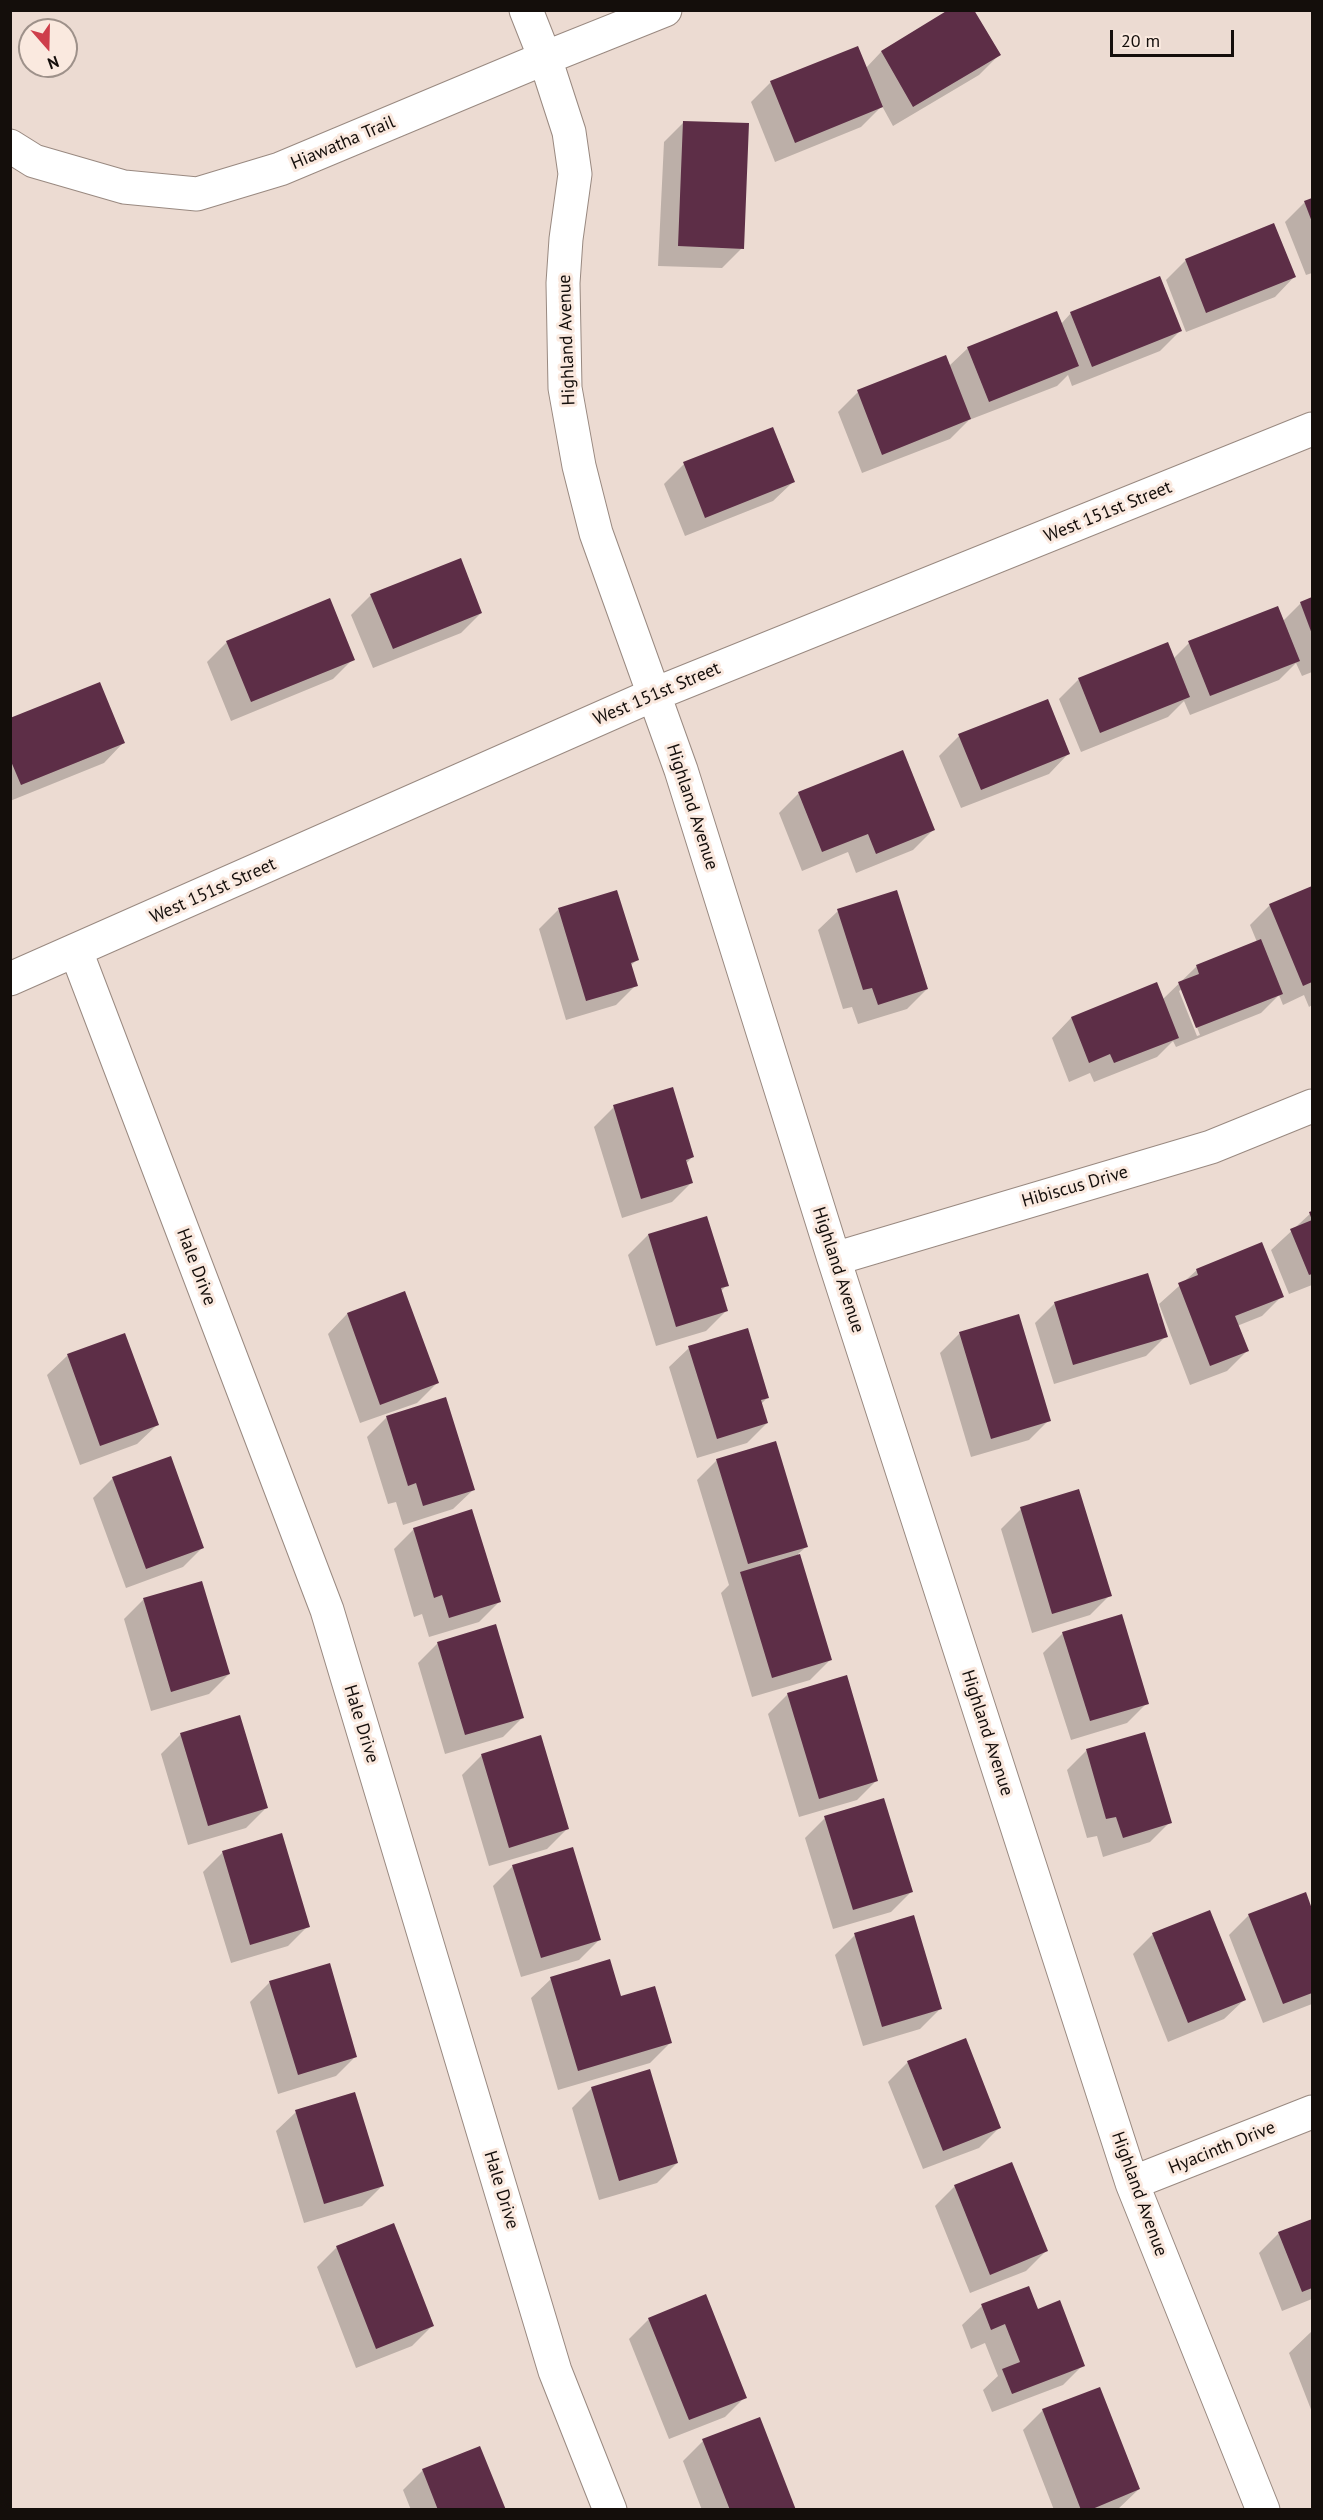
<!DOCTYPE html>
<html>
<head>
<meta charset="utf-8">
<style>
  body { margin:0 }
  #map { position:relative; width:1323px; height:2520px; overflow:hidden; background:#ecdbd2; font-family:"PT Sans",sans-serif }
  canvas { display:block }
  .frame { position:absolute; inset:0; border:12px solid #140e0b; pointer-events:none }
  .north { position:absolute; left:18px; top:18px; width:60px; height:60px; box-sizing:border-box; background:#fae9df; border:2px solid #9e918a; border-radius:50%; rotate:160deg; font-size:16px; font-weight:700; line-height:24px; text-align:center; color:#140e0b }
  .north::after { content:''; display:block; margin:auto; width:21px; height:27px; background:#ce3e4b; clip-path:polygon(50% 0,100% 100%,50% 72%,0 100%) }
  .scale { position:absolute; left:1110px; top:30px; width:124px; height:27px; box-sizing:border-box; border:3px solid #140e0b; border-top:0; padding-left:8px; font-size:18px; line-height:21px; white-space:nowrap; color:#140e0b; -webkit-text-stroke:4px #fae9df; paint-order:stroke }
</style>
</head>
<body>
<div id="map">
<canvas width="1323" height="2520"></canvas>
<div class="frame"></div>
<div class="north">N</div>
<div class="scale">20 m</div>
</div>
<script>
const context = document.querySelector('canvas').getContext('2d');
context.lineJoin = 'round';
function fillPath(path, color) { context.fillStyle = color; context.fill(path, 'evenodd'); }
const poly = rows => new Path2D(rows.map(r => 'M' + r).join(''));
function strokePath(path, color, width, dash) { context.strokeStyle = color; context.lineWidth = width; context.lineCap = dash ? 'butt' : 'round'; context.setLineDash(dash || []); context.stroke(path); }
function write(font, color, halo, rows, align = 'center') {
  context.font = font + ' "PT Sans",sans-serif'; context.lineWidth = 6; context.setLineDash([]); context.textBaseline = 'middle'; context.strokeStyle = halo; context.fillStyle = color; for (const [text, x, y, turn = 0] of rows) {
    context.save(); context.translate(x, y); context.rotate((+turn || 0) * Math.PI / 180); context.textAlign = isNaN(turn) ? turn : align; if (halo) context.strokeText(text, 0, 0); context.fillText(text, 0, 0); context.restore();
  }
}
fillPath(poly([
  [951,10,999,55,979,75,893,126,882,106,861,127,775,162,751,102,771,82,865,69,881,52],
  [684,122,742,248,722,268,658,266,664,142],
  [1312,199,1312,273,1306,275,1285,222,1305,202],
  [1186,260,1294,277,1275,297,1186,332,1166,280],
  [1071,313,1180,331,1160,351,1072,386,1068,375,1057,386,969,420,950,439,862,473,838,412,858,392,949,366,968,348,1061,324],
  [684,464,793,482,773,501,685,536,664,484],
  [371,595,481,613,461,633,373,668,351,615],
  [1312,599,1312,672,1302,676,1296,663,1279,680,1190,715,1184,701,1168,717,1081,752,1059,699,1079,679,1173,659,1189,643,1283,621,1301,603],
  [227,642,353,659,333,679,231,721,207,662],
  [10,720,123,743,104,763,10,801],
  [959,736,1068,754,1049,774,961,808,939,756],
  [799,793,933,830,913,850,856,873,848,852,802,871,779,813],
  [1312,888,1312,1005,1309,1007,1304,995,1283,1005,1279,995,1261,1013,1176,1047,1173,1041,1157,1057,1094,1082,1090,1073,1069,1082,1052,1038,1071,1018,1156,984,1162,1000,1196,967,1257,942,1250,925,1270,905],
  [1182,989,1200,1035,1197,1036,1179,991],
  [558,910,637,960,630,966,636,985,616,1005,566,1020,539,929],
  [838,911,927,989,907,1009,858,1024,852,1007,843,1009,818,930],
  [614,1107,692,1157,686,1164,692,1182,672,1202,622,1218,594,1127],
  [1312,1212,1312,1285,1289,1294,1271,1250],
  [706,1218,727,1285,720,1292,726,1311,706,1331,656,1346,628,1255,648,1235],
  [1197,1270,1282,1296,1262,1316,1237,1326,1247,1351,1227,1371,1190,1385,1159,1304],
  [1055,1303,1166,1336,1146,1356,1054,1384,1035,1323],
  [347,1314,437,1383,417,1403,360,1423,328,1334],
  [960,1333,1049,1420,1029,1440,971,1457,940,1353],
  [124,1335,157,1425,137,1444,80,1465,47,1375,67,1356],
  [689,1348,767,1398,761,1404,767,1423,747,1443,697,1458,669,1367],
  [387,1417,473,1490,453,1509,403,1525,396,1502,388,1504,367,1437],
  [717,1460,806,1547,798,1554,830,1660,810,1680,752,1697,721,1593,729,1585,697,1480],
  [113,1478,202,1548,183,1567,126,1588,93,1498],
  [1021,1509,1110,1595,1090,1615,1032,1633,1001,1529],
  [414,1529,499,1602,479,1622,429,1637,422,1614,414,1617,394,1549],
  [201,1583,229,1674,209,1694,151,1711,124,1619,143,1600],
  [1063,1633,1147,1703,1127,1723,1071,1740,1043,1653],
  [438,1643,523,1717,503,1737,445,1754,418,1663],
  [788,1694,877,1780,857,1800,799,1817,768,1714],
  [181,1734,266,1808,246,1828,188,1845,161,1754],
  [1087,1750,1170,1822,1150,1842,1103,1857,1097,1836,1087,1838,1067,1770],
  [482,1755,567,1829,547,1849,489,1866,462,1775],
  [825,1818,911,1892,891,1912,833,1929,805,1838],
  [223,1852,308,1926,288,1946,231,1963,203,1872],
  [513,1866,599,1940,579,1960,521,1977,493,1886],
  [1305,1894,1312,1913,1312,2004,1263,2023,1229,1935,1249,1915],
  [1153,1934,1244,2000,1224,2019,1168,2042,1133,1954],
  [855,1935,940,2009,920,2029,863,2046,835,1955],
  [551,1979,620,1998,670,2043,650,2063,558,2090,531,1998],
  [270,1982,356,2056,336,2076,278,2094,250,2002],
  [908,2062,999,2128,979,2148,923,2169,888,2082],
  [649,2071,677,2163,657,2183,599,2200,572,2108,591,2089],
  [296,2112,382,2186,362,2206,304,2223,276,2131],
  [955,2186,1046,2251,1026,2271,970,2293,935,2206],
  [1312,2220,1312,2299,1282,2311,1259,2253,1279,2233],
  [337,2247,432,2326,412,2346,356,2368,317,2267],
  [982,2306,1037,2311,1083,2365,1063,2385,992,2412,983,2390,998,2376,985,2343,971,2349,962,2325],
  [649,2319,745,2397,725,2417,669,2439,629,2339],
  [1312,2331,1312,2412,1289,2353],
  [1099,2389,1139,2489,1117,2510,1054,2510,1023,2430,1043,2410],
  [703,2441,795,2510,702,2510,683,2461],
  [423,2470,504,2510,411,2510,403,2490]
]), '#0003');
fillPath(poly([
  [948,10,974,10,1001,55,913,107,881,51],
  [858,46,883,107,795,143,770,81],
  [683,121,749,123,744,249,678,246],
  [1312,198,1312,222,1304,201],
  [1274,223,1296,277,1206,313,1185,259],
  [1160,276,1182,331,1092,367,1070,312],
  [1057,311,1079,366,989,402,967,347],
  [946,355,971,419,882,455,857,390],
  [773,427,795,482,705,518,683,462],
  [461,558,482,613,393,649,370,594],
  [1312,597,1312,634,1300,602],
  [330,598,355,660,251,702,226,641],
  [1278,606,1300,661,1210,696,1188,641],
  [1168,642,1190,697,1100,733,1078,678],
  [100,682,125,743,21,785,10,759,10,718],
  [1048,699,1070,754,981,790,958,734],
  [903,750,935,830,876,854,868,834,822,852,798,792],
  [1312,886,1312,982,1303,986,1269,904],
  [617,890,639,960,631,963,638,986,586,1001,558,908],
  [897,890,928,989,878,1005,872,988,863,990,837,909],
  [1261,939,1283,994,1196,1028,1178,982,1199,974,1196,965],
  [1157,982,1179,1038,1114,1063,1110,1054,1089,1063,1071,1017],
  [673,1087,694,1157,686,1160,693,1183,641,1199,613,1105],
  [1312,1211,1312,1274,1309,1275,1290,1229,1312,1220,1309,1212],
  [707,1216,729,1286,721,1288,728,1311,676,1327,648,1234],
  [1262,1242,1284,1297,1235,1316,1249,1351,1210,1366,1178,1283,1198,1275,1196,1269],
  [1148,1273,1168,1337,1073,1365,1054,1302],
  [405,1291,439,1383,380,1405,347,1313],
  [1019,1314,1051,1421,991,1439,959,1332],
  [748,1328,769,1398,761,1400,768,1423,717,1439,688,1346],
  [125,1333,159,1425,100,1446,67,1354],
  [446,1397,475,1490,423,1506,416,1483,408,1486,386,1416],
  [776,1441,808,1547,748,1564,716,1459],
  [171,1456,204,1548,146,1569,112,1477],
  [1079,1489,1112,1596,1052,1614,1020,1507],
  [472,1509,501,1602,449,1618,442,1595,434,1598,413,1528],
  [800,1554,832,1660,772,1678,740,1572],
  [202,1581,230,1674,171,1692,143,1598],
  [1122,1614,1149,1704,1090,1721,1062,1632],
  [496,1624,524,1718,465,1735,437,1642],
  [847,1675,878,1781,819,1799,787,1693],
  [240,1715,268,1808,208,1826,180,1733],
  [1145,1732,1172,1823,1123,1838,1116,1817,1106,1819,1086,1749],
  [541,1735,569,1829,509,1848,481,1754],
  [884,1798,913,1892,853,1910,824,1816],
  [282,1833,310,1927,250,1945,222,1851],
  [573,1847,601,1940,541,1958,512,1865],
  [1306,1892,1312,1909,1312,1993,1283,2004,1248,1914],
  [1210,1910,1246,2000,1188,2023,1152,1933],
  [914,1915,942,2009,882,2027,854,1933],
  [610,1959,621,1996,655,1986,672,2043,578,2071,550,1977],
  [330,1963,357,2057,298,2075,269,1981],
  [966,2038,1001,2128,943,2151,907,2061],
  [650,2069,678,2163,619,2181,591,2087],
  [355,2092,384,2186,324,2204,295,2110],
  [1012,2162,1048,2251,990,2275,954,2185],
  [1312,2219,1312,2288,1302,2292,1278,2232],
  [394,2223,434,2326,376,2349,336,2246],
  [1029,2286,1038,2309,1060,2300,1085,2366,1012,2394,1002,2369,1020,2362,1005,2324,991,2330,981,2304],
  [706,2294,747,2398,689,2420,648,2318],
  [1100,2387,1140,2489,1090,2510,1081,2510,1042,2409],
  [760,2417,796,2510,730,2510,702,2439],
  [480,2446,506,2510,438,2510,422,2469]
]), '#5d2e47');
const minor = poly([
  [526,10,545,58,569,132,575,174,566,239,563,283,565,388,579,466,596,533,681,770,834,1259,1132,2183,1263,2510],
  [10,146,34,161,124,187,197,194,280,169,545,58,665,10],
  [76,951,327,1610,555,2371,610,2510],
  [10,979,655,694,1312,429],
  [834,1259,1211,1147,1312,1106],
  [1132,2183,1312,2112]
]);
strokePath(minor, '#998980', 35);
strokePath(minor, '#fff', 33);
write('18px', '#140e0b', '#fae9df', [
  ["Hiawatha Trail",343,143,-23],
  ["Highland Avenue",567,340,-92],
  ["West 151st Street",1108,512,-22],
  ["West 151st Street",657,694,-23],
  ["Highland Avenue",692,807,72],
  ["West 151st Street",213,891,-24],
  ["Hibiscus Drive",1075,1187,-16],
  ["Hale Drive",196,1267,69],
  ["Highland Avenue",838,1270,72],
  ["Hale Drive",361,1724,73],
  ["Highland Avenue",987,1733,72],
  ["Hyacinth Drive",1222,2148,-22],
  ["Hale Drive",501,2190,73],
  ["Highland Avenue",1139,2194,70]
]);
</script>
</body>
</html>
